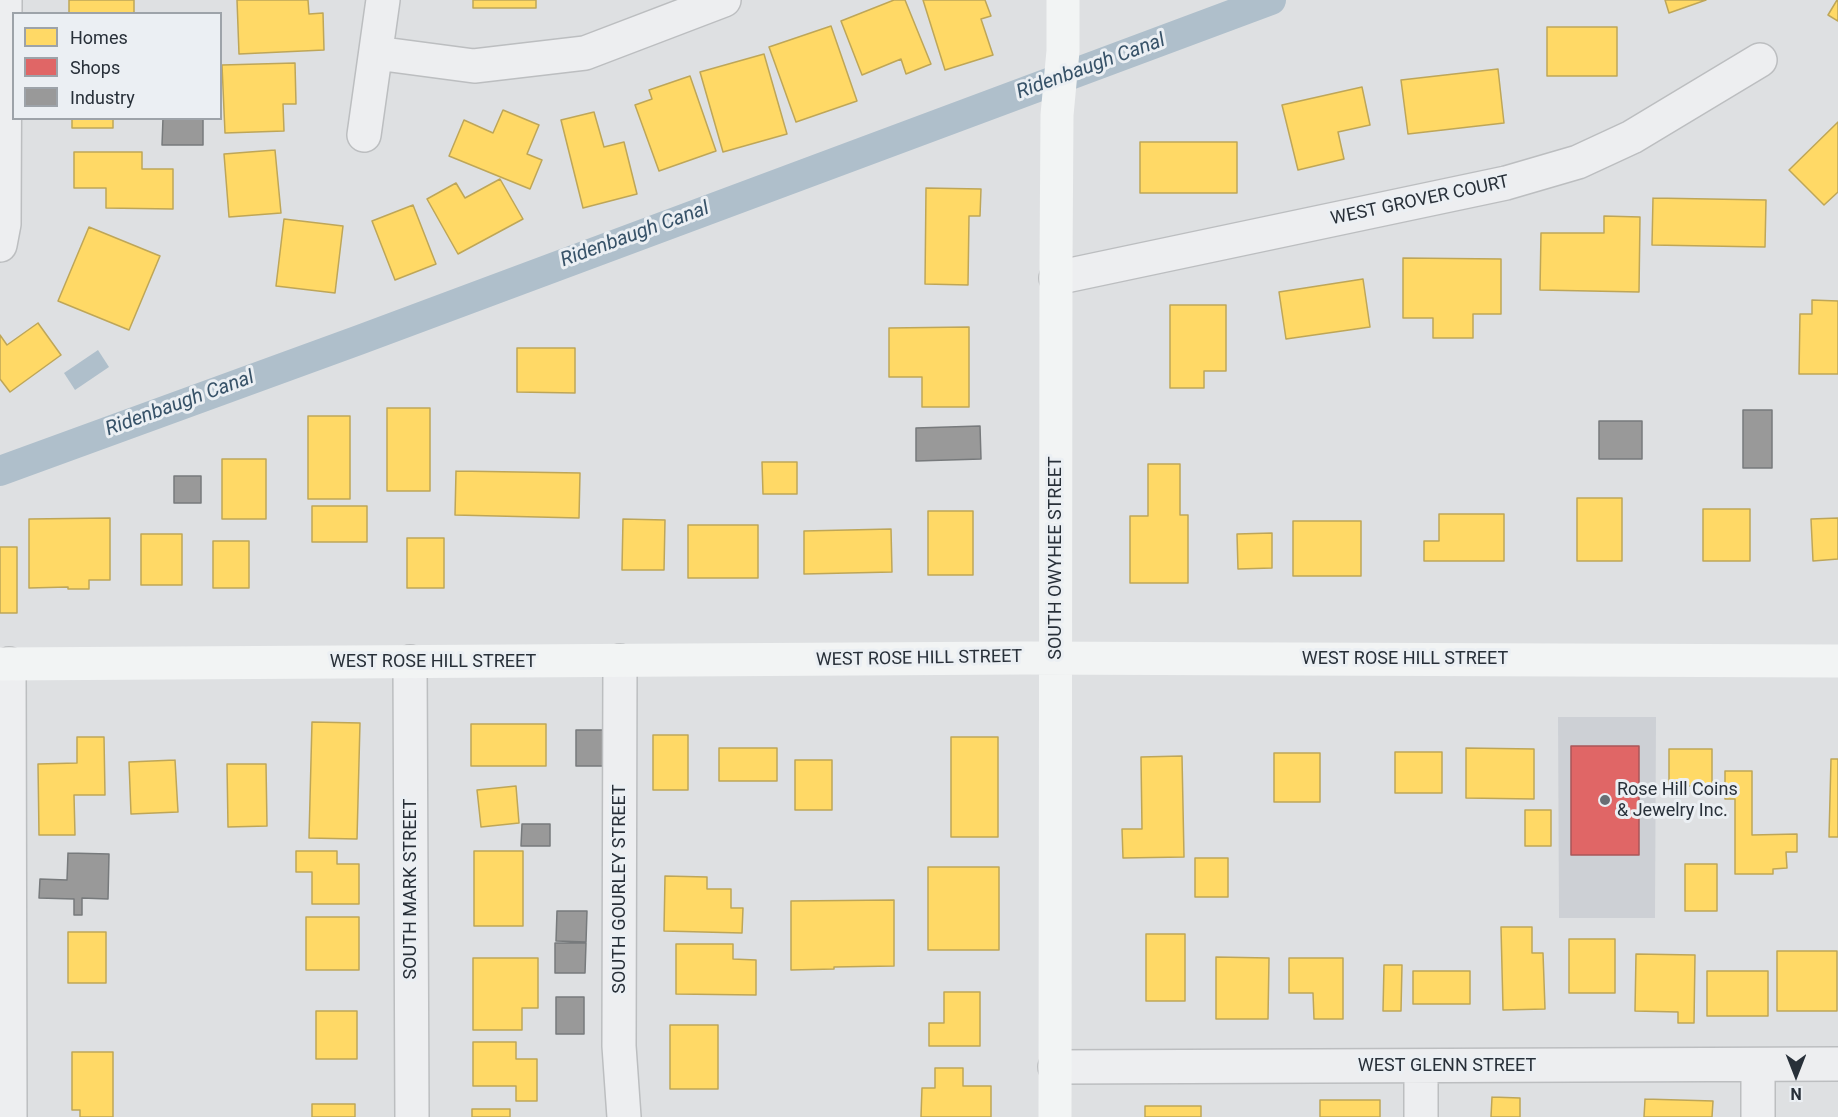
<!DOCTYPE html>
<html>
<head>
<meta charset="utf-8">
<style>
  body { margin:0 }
  #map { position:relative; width:1838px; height:1117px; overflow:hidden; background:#dee0e2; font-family:Roboto,sans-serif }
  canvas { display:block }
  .legend { position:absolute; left:12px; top:12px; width:210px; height:108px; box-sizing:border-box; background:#ebeff3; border:2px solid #9da3a9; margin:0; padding:8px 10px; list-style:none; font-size:18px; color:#283039 }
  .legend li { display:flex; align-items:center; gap:12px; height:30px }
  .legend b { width:30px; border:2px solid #9da3a9 }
  .north { position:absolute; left:1766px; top:1045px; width:60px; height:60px; -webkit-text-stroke:4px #ebeff3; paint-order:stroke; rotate:180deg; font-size:16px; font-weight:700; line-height:24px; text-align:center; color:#283039 }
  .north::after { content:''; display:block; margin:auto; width:21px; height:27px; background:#283039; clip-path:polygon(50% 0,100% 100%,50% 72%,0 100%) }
</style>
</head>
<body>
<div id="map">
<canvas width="1838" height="1117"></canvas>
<ul class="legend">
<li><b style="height:16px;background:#ffd966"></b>Homes</li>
<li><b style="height:16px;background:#e06666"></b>Shops</li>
<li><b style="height:16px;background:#999"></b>Industry</li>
</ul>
<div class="north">N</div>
</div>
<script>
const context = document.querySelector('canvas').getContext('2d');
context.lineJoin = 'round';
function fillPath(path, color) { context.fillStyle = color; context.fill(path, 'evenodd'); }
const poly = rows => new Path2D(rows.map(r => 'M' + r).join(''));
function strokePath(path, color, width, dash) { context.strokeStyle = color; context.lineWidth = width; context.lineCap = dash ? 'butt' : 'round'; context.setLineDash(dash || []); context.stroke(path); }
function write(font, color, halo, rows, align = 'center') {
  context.font = font + ' Roboto,sans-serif'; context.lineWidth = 6; context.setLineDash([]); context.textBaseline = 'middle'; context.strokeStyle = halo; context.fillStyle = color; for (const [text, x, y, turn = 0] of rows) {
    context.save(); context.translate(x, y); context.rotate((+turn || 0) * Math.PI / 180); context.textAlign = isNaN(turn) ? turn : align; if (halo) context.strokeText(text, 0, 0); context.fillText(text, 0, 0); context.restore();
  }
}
fillPath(poly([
  [1558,717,1656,717,1655,918,1559,918]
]), '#cdd0d5');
fillPath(poly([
  [98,350,109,367,75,390,64,373]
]), '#afbfcb');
const homes = poly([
  [69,0,134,0,134,14,69,14,69,0],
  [237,0,308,0,309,14,323,13,324,50,239,54,237,0],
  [473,0,536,0,536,8,473,8,473,0],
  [894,0,905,0,931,64,906,74,901,59,862,75,841,21,894,0],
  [923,0,985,0,991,16,981,19,993,55,945,70,923,0],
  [1665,0,1706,0,1669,13,1665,0],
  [1837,0,1838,0,1838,21,1828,15,1837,0],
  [831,26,857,101,796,122,769,47,831,26],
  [1547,27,1617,27,1617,76,1547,76,1547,27],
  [764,54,787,134,723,152,700,72,764,54],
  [295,63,296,104,283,104,284,131,225,133,222,65,295,63],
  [1498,69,1504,123,1408,134,1401,80,1498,69],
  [690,76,716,151,659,171,635,105,652,99,649,90,690,76],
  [1362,87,1370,125,1338,132,1344,159,1298,170,1282,105,1362,87],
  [503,110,539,125,527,154,542,160,530,189,449,156,464,120,493,133,503,110],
  [594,112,604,147,624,142,637,194,583,208,561,120,594,112],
  [72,118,113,118,113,128,72,128,72,118],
  [1838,122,1838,192,1824,205,1789,170,1838,122],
  [1140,142,1237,142,1237,193,1140,193,1140,142],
  [275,150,281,213,229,217,224,154,275,150],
  [74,152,142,152,142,169,173,169,173,209,106,208,106,188,74,188,74,152],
  [500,179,523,219,458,254,427,199,456,183,465,198,500,179],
  [926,188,981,189,980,216,969,216,968,285,925,284,926,188],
  [1653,198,1766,200,1765,247,1652,245,1653,198],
  [413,205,436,264,395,280,372,221,413,205],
  [1604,216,1640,217,1639,292,1540,290,1541,233,1604,233,1604,216],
  [284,219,343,226,335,293,276,286,284,219],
  [89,227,160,256,129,330,58,301,89,227],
  [1403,258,1501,259,1501,314,1473,314,1473,338,1433,338,1433,318,1403,318,1403,258],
  [1363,279,1370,327,1286,339,1279,292,1363,279],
  [1812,300,1838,301,1838,374,1799,374,1800,314,1812,314,1812,300],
  [1170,305,1226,305,1226,371,1204,371,1204,388,1170,388,1170,305],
  [38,323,61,355,10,392,0,379,0,335,7,345,38,323],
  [969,327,969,407,922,407,922,377,889,377,889,328,969,327],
  [517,348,575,348,575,393,517,392,517,348],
  [387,408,430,408,430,491,387,491,387,408],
  [308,416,350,416,350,499,308,499,308,416],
  [222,459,266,459,266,519,222,519,222,459],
  [762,462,797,462,797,494,763,494,762,462],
  [1148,464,1180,464,1180,515,1188,515,1188,583,1130,583,1130,516,1148,516,1148,464],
  [456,471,580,473,579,518,455,515,456,471],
  [1577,498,1622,498,1622,561,1577,561,1577,498],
  [312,506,367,506,367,542,312,542,312,506],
  [1703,509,1750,509,1750,561,1703,561,1703,509],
  [928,511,973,511,973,575,928,575,928,511],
  [1439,514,1504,514,1504,561,1424,561,1424,541,1439,541,1439,514],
  [110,518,110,580,89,580,89,589,68,589,68,587,29,588,29,519,110,518],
  [1838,518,1838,559,1813,561,1811,519,1838,518],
  [623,519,665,520,664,570,622,570,623,519],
  [1293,521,1361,521,1361,576,1293,576,1293,521],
  [688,525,758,525,758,578,688,578,688,525],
  [891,529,892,572,804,574,804,531,891,529],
  [1272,533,1272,568,1238,569,1237,534,1272,533],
  [141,534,182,534,182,585,141,585,141,534],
  [407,538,444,538,444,588,407,588,407,538],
  [213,541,249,541,249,588,213,588,213,541],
  [0,547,17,547,17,613,0,613,0,547],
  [312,722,360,723,357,839,309,838,312,722],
  [471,724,546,724,546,766,471,766,471,724],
  [653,735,688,735,688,790,653,790,653,735],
  [77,737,104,737,105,795,74,795,75,835,39,835,38,764,77,763,77,737],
  [951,737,998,737,998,837,951,837,951,737],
  [719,748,777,748,777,781,719,781,719,748],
  [1466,748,1534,749,1534,799,1466,798,1466,748],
  [1669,749,1712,749,1712,786,1669,786,1669,749],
  [1395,752,1442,752,1442,793,1395,793,1395,752],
  [1274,753,1320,753,1320,802,1274,802,1274,753],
  [1182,756,1184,857,1123,858,1122,829,1142,829,1141,757,1182,756],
  [1831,759,1838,759,1838,837,1829,837,1831,759],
  [175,760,178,812,131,814,129,762,175,760],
  [795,760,832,760,832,810,795,810,795,760],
  [227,764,266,764,267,826,228,827,227,764],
  [1725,771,1752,771,1752,835,1797,834,1797,852,1786,852,1787,868,1773,869,1773,874,1735,874,1735,799,1725,799,1725,771],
  [516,786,519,823,481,827,477,790,516,786],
  [1525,810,1551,810,1551,846,1525,846,1525,810],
  [296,851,337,851,337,864,359,864,359,904,312,904,312,872,296,872,296,851],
  [474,851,523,851,523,926,474,926,474,851],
  [1195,858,1228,858,1228,897,1195,897,1195,858],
  [1685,864,1717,864,1717,911,1685,911,1685,864],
  [928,867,999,867,999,950,928,950,928,867],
  [665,876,707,877,707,889,731,889,731,908,743,908,742,933,664,931,665,876],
  [894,900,894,966,834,967,834,969,791,970,791,901,894,900],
  [306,917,359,917,359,970,306,970,306,917],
  [1501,927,1532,927,1532,953,1543,953,1545,1009,1503,1010,1501,927],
  [68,932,106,932,106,983,68,983,68,932],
  [1146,934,1185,934,1185,1001,1146,1001,1146,934],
  [1569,939,1615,939,1615,993,1569,993,1569,939],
  [676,944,733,944,733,959,756,960,756,995,676,994,676,944],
  [1777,951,1837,951,1837,1011,1777,1011,1777,951],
  [1636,954,1695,955,1694,1023,1678,1023,1678,1012,1635,1011,1636,954],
  [1216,957,1269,958,1268,1019,1216,1019,1216,957],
  [473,958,538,958,538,1008,522,1008,522,1030,473,1030,473,958],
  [1289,958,1343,958,1343,1019,1314,1019,1313,993,1289,993,1289,958],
  [1384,965,1402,965,1401,1011,1383,1011,1384,965],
  [1413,971,1470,971,1470,1004,1413,1004,1413,971],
  [1707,971,1768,971,1768,1016,1707,1016,1707,971],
  [944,992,980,992,980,1046,929,1046,929,1023,944,1023,944,992],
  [316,1011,357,1011,357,1059,316,1059,316,1011],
  [670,1025,718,1025,718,1089,670,1089,670,1025],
  [473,1042,516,1042,516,1059,537,1059,537,1101,516,1101,516,1086,473,1086,473,1042],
  [72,1052,113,1052,113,1117,80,1117,80,1110,72,1110,72,1052],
  [935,1068,963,1068,963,1086,991,1086,991,1117,921,1117,922,1088,935,1088,935,1068],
  [1492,1097,1520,1098,1520,1117,1491,1117,1492,1097],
  [1645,1099,1713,1101,1712,1117,1644,1117,1645,1099],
  [1320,1100,1380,1100,1380,1117,1320,1117,1320,1100],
  [312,1104,355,1104,355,1117,312,1117,312,1104],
  [1145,1106,1201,1106,1201,1117,1145,1117,1145,1106],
  [472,1109,510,1109,510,1117,472,1117,472,1109]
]);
fillPath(homes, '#ffd966');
strokePath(homes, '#bea658', 1.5);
const shops = poly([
  [1571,746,1639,746,1639,855,1571,855,1571,746]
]);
fillPath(shops, '#e06666');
strokePath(shops, '#a95658', 1.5);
const industry = poly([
  [163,118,203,118,203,145,162,145,163,118],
  [1743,410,1772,410,1772,468,1743,468,1743,410],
  [1599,421,1642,421,1642,459,1599,459,1599,421],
  [980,426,981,459,916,461,916,428,980,426],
  [174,476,201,476,201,503,174,503,174,476],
  [576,730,605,730,605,766,576,766,576,730],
  [522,824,550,824,550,846,521,846,522,824],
  [68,853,109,854,108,899,82,898,82,915,74,915,74,899,39,898,40,879,67,880,68,853],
  [557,911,587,911,586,942,556,941,557,911],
  [555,943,586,943,585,973,555,973,555,943],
  [556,997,584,997,584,1034,556,1034,556,997]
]);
fillPath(industry, '#999');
strokePath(industry, '#777a7c', 1.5);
strokePath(poly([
  [0,471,359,340,1271,0]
]), '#afbfcb', 30);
const street = poly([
  [376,53,474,66,585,53,724,0],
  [364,135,383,0],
  [0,245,4,224,5,0],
  [1056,278,1506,183,1578,162,1632,137,1760,60],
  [620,661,619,1046,624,1117],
  [410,662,412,1117],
  [9,664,10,1117],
  [1758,1065,1758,1117],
  [1055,1067,1838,1064],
  [1421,1117,1421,1066]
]);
strokePath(street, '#bcbec0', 36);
strokePath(street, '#edeef0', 33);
strokePath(poly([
  [0,664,1024,658,1838,661],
  [1055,1117,1056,263,1057,115,1063,51,1063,0]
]), '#f2f4f4', 33);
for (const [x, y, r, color] of [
  [1605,800,6,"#686e74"]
]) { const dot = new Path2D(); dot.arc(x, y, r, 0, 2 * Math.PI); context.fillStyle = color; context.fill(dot); strokePath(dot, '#ebeff3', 2); }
write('18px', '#283039', '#ebeff3', [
  ["WEST GROVER COURT",1420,201,-12],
  ["SOUTH OWYHEE STREET",1056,558,-90],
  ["WEST ROSE HILL STREET",919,659,-1],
  ["WEST ROSE HILL STREET",1405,659],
  ["WEST ROSE HILL STREET",433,662],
  ["SOUTH MARK STREET",411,889,-90],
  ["SOUTH GOURLEY STREET",620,889,-90],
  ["WEST GLENN STREET",1447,1066]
]);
write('18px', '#283039', '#ebeff3', [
  ["Rose Hill Coins",1617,790],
  ["& Jewelry Inc.",1617,811]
], 'left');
write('italic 20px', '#375268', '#ebeff3', [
  ["Ridenbaugh Canal",1091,67,-20],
  ["Ridenbaugh Canal",635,235,-20],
  ["Ridenbaugh Canal",180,404,-20]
]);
</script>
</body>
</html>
